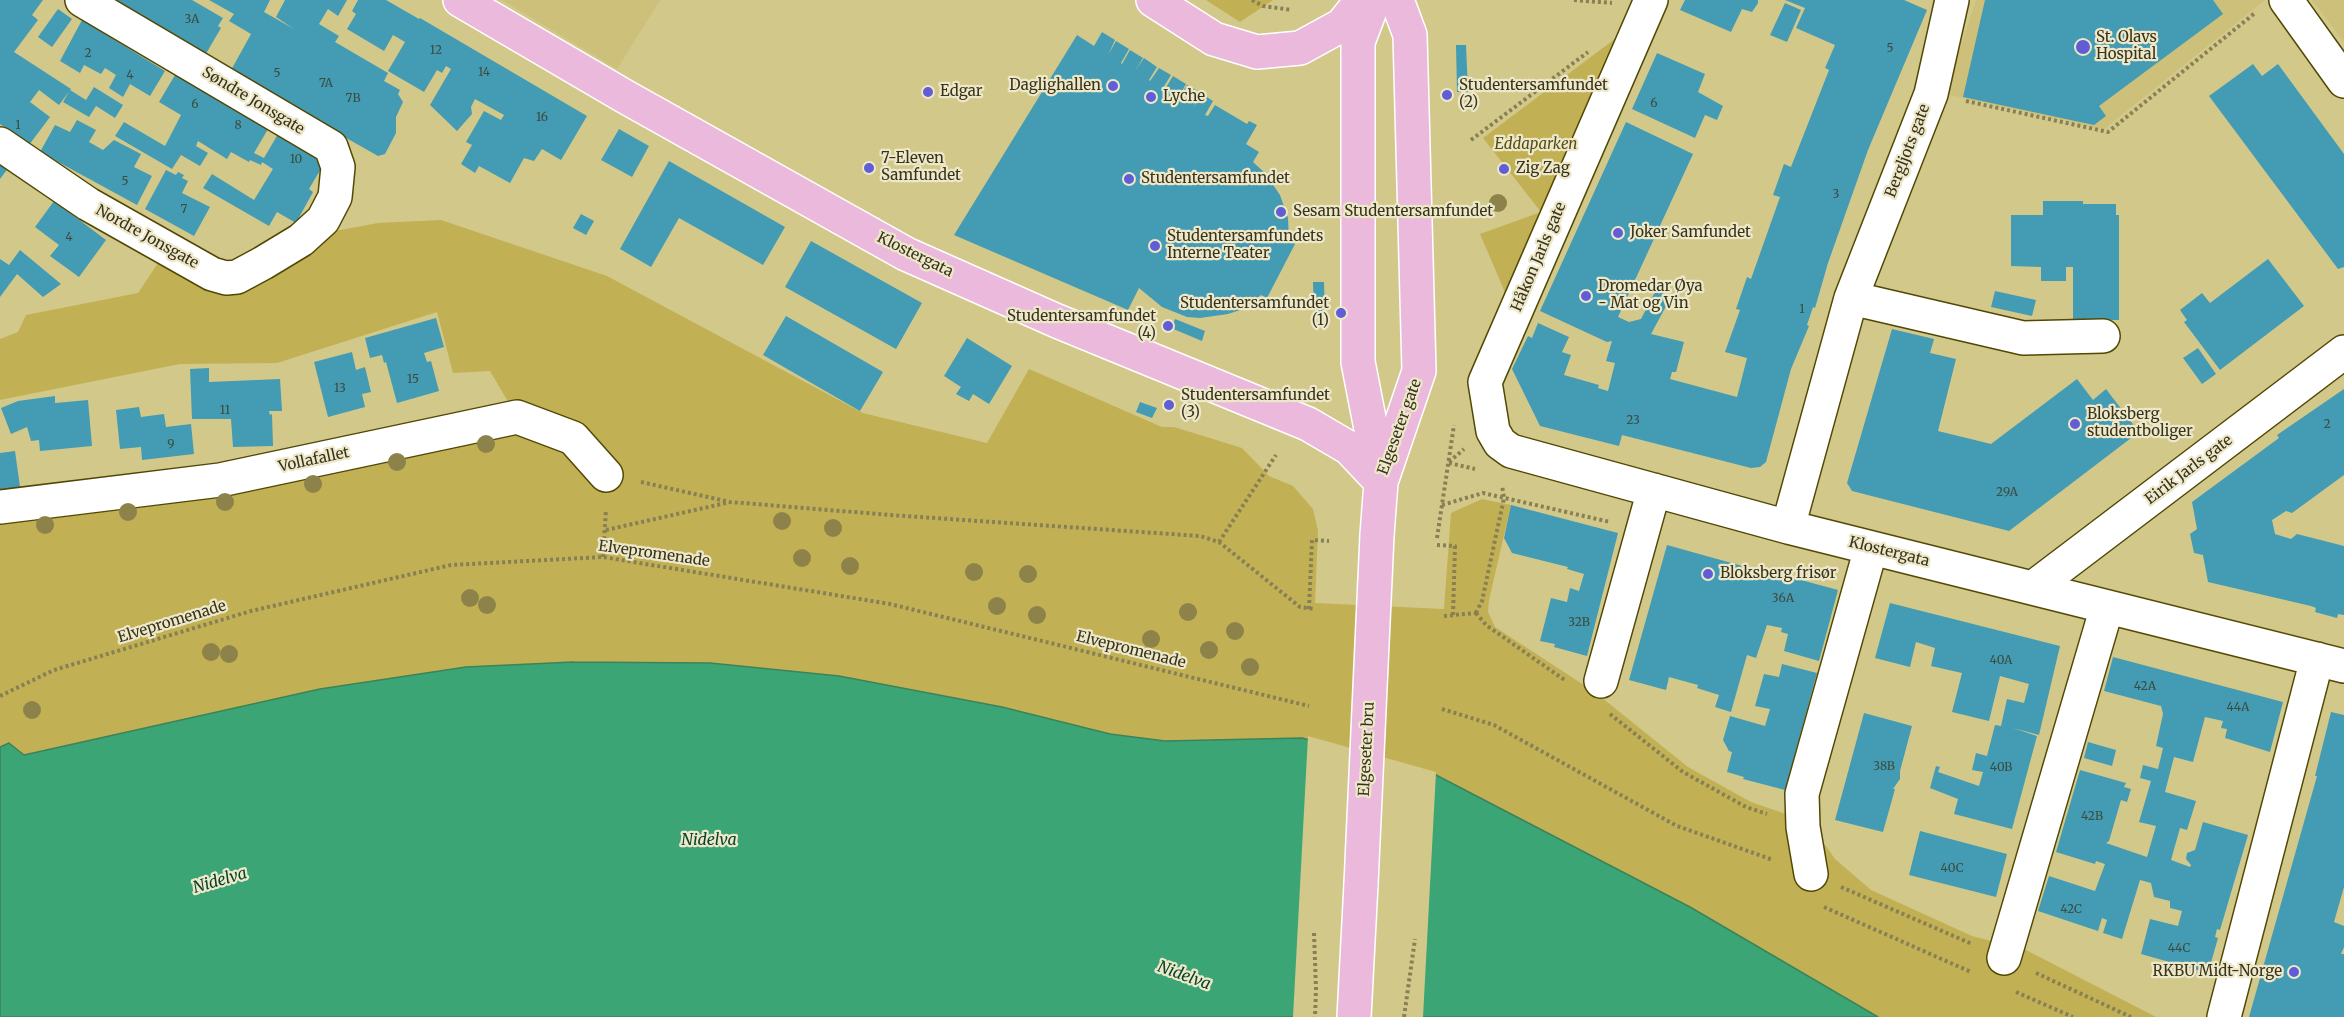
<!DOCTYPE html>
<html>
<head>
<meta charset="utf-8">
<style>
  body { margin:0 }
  canvas { display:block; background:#d2c88a }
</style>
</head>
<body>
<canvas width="2344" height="1017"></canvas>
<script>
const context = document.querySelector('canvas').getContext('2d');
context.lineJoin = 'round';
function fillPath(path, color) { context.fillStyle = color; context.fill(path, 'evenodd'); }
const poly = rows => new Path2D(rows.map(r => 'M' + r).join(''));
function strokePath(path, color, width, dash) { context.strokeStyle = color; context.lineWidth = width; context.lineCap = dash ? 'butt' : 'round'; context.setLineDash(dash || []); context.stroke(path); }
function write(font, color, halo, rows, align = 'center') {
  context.font = font + ' Merriweather,serif'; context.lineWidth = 4.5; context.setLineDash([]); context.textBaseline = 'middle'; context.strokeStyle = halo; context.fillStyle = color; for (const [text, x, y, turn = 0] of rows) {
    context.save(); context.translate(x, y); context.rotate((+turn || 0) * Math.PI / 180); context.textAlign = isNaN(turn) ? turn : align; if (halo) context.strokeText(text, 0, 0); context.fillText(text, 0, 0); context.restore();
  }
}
fillPath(poly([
  [502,0,660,0,617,69],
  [1976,0,2265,0,2104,129,1945,94],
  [2312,0,2344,0,2344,42]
]), '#ccc07a');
fillPath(poly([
  [1206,0,1273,0,1240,22],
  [1628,29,1507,297,1480,234,1541,212,1483,138],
  [441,220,607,276,863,413,987,443,1029,369,1162,427,1174,427,1242,448,1269,476,1293,486,1313,509,1318,531,1315,603,1444,609,1451,513,1482,499,1511,505,1489,600,1488,612,1495,627,1596,693,1688,767,1751,802,1809,822,1835,859,1871,890,1972,936,2026,950,2156,1017,1878,1017,1690,907,1436,775,1302,738,1165,741,1110,734,1002,707,839,676,710,663,320,689,24,755,9,743,0,747,0,516,510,405,490,371,453,373,437,312,277,363,180,364,0,400,0,339,18,332,26,315,138,293,158,263,218,289,253,283,335,231,378,223]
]), '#c1b154');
const water = poly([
  [573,662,710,663,839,676,1002,707,1110,734,1165,741,1302,738,1436,775,1690,907,1878,1017,0,1017,0,747,9,743,24,755,320,689,466,667,573,662]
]);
fillPath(water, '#3ca575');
strokePath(water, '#3b835a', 1.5);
fillPath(poly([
  [1308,736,1436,772,1423,1017,1293,1017]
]), '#d2c88a');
fillPath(poly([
  [0,0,43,0,32,15,38,20,14,52,71,89,59,105,39,90,30,102,50,117,29,145,0,124],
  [106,0,192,0,223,18,218,26,221,28,204,57],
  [209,0,270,0,264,12,294,29,276,17,285,0,347,0,338,16,328,9,319,24,339,36,335,42,388,73,384,81,400,90,398,94,403,102,396,117,396,133,385,154,378,156,230,72,251,34,229,21,234,14],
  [358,0,386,0,419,19,420,18,587,116,561,160,542,149,534,161,524,158,510,183,479,166,475,173,461,164,472,145,466,142,484,111,501,120,504,115,475,99,471,107,472,114,457,131,430,105,451,69,446,66,442,73,437,70,424,92,388,71,405,42,393,35,384,51,347,29,356,14,352,11],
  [1685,0,1758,0,1758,3,1752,12,1742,9,1731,32,1680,10],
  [1785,0,1904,0,1927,10,1868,150,1828,263,1815,308,1813,307,1807,325,1809,326,1791,369,1766,462,1760,467,1751,468,1622,435,1619,446,1540,426,1512,369,1528,336,1532,338,1538,323,1569,337,1562,352,1571,355,1564,375,1599,385,1598,388,1608,391,1615,363,1606,361,1612,341,1607,342,1540,311,1626,122,1693,154,1618,317,1629,322,1641,319,1656,290,1671,297,1651,334,1684,342,1676,372,1672,372,1670,379,1737,397,1747,358,1725,352,1740,310,1736,309,1747,277,1751,279,1780,197,1773,195,1784,164,1791,167,1829,70,1825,68,1835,45,1796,28,1805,8],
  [1985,0,2213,0,2223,14,2099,106,2106,116,2094,125,1963,97],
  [1785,3,1801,10,1787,42,1770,35],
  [58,9,72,19,52,47,38,37],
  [82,20,165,71,150,96,130,84,123,97,109,88,116,75,105,68,101,74,84,65,80,73,60,61],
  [1102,32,1115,40,1108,55,1116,41,1129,49,1121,63,1122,64,1130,50,1143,58,1135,71,1144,58,1157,67,1149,80,1150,81,1159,68,1171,75,1163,88,1165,89,1173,76,1186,84,1178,98,1187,85,1201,93,1193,108,1202,94,1213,101,1205,115,1208,116,1215,105,1247,124,1249,121,1257,125,1246,144,1259,152,1253,162,1265,173,1280,195,1288,218,1289,241,1295,244,1267,298,1261,295,1243,309,1228,314,1200,318,1187,317,1162,307,1139,288,1128,310,954,235,1077,35,1094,46],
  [1456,45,1466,45,1468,92,1457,92],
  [1657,53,1705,74,1698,92,1723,106,1717,120,1705,115,1695,138,1632,109],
  [2253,64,2262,76,2278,64,2344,154,2344,267,2338,269,2209,96],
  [175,75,268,129,254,153,264,158,278,134,325,162,309,189,313,192,296,223,277,212,269,226,203,188,212,174,254,200,273,169,262,162,261,165,250,160,249,162,231,152,227,159,198,141,196,146,208,153,200,166,181,155,172,169,115,136,124,122,165,146,181,115,159,102],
  [94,87,123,105,115,118,96,106,89,117,63,102,70,90,86,100],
  [77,120,96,130,89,142,103,150,114,140,141,154,134,167,152,176,137,205,40,152,55,125,70,132],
  [619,129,649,146,632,177,601,160],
  [0,160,9,167,0,179],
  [669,161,785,227,763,265,679,218,651,267,620,249],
  [166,170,176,175,178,172,184,175,182,178,188,181,182,193,210,207,194,236,145,209],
  [54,201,106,240,79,277,50,256,59,245,35,227],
  [2043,201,2083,201,2083,204,2116,204,2116,215,2119,215,2119,320,2073,320,2073,267,2066,267,2066,281,2041,281,2041,267,2011,266,2011,215,2043,215],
  [581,214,594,221,586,235,573,228],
  [811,241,922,303,896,349,785,287],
  [20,250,61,284,43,297,17,274,0,297,0,259,9,265],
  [2268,259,2304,306,2220,370,2184,322,2187,320,2180,310,2202,293,2210,303],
  [1313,282,1324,282,1325,315,1314,315],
  [1995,291,2036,300,2032,316,1991,307],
  [786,316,883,372,860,411,763,355],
  [436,318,444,347,424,353,427,362,431,361,439,391,397,403,386,362,384,363,382,355,370,358,365,338],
  [1175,319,1205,331,1202,341,1171,328],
  [1892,329,1934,339,1930,353,1956,359,1938,431,1991,444,2077,379,2093,400,2106,389,2139,432,2009,531,1852,491,1847,483],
  [967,338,1012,366,989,404,973,394,969,401,956,394,961,387,944,376],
  [2198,348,2216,374,2202,384,2183,358],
  [352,352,356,370,365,367,371,392,362,394,365,407,328,417,314,362],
  [209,368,209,382,280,379,282,411,269,411,270,415,272,414,273,446,233,447,231,419,192,419,190,369],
  [2344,389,2344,475,2292,513,2286,511,2272,520,2275,534,2291,539,2297,534,2344,546,2344,615,2338,614,2337,618,2315,612,2316,608,2311,606,2208,582,2203,555,2194,553,2190,534,2197,529,2192,502,2279,438,2277,435],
  [55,396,55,403,88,400,92,446,40,451,39,440,31,441,27,427,11,434,1,408,18,401],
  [1140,402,1157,408,1152,418,1136,412],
  [139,407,141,417,164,414,166,427,191,424,194,454,142,460,141,447,120,449,116,410],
  [15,451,20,487,0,489,0,453],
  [1511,505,1618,533,1587,656,1554,647,1555,644,1540,641,1551,598,1567,602,1570,588,1579,591,1584,574,1567,569,1568,567,1512,553,1504,538],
  [1667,545,1753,569,1753,567,1838,590,1819,661,1784,651,1788,634,1781,632,1782,628,1767,625,1756,658,1747,655,1731,712,1715,707,1719,695,1697,688,1698,685,1669,677,1666,690,1629,680],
  [1890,603,2060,646,2039,735,2013,728,2037,736,2012,829,1954,814,1958,799,1930,788,1936,766,1940,767,1938,772,1979,786,1983,772,1972,770,1976,753,1987,756,1995,725,2001,726,2007,699,2024,703,2029,684,2000,676,1989,721,1952,712,1962,673,1931,666,1935,648,1916,642,1910,667,1875,658],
  [2113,657,2283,702,2270,752,2225,738,2227,729,2221,728,2223,721,2205,717,2193,762,2174,757,2165,792,2196,801,2187,830,2180,828,2171,860,2190,867,2191,865,2186,859,2187,853,2195,850,2203,822,2248,835,2220,930,2217,929,2215,937,2218,938,2208,973,2141,954,2150,919,2178,926,2182,911,2170,908,2170,901,2154,897,2151,883,2140,880,2122,939,2103,933,2107,920,2102,918,2098,931,2038,911,2049,876,2095,891,2105,864,2096,861,2095,864,2056,852,2080,770,2126,783,2124,787,2131,789,2127,802,2121,800,2109,841,2106,843,2147,857,2156,826,2139,822,2151,781,2140,778,2143,765,2158,769,2163,748,2156,746,2163,714,2161,706,2104,691],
  [1782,664,1817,673,1785,790,1743,779,1744,777,1727,772,1732,752,1729,751,1723,740,1730,716,1765,726,1770,709,1755,706,1764,674,1779,677],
  [2331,712,2344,715,2344,887,2334,922,2344,926,2344,947,2341,954,2344,954,2344,1017,2249,1017,2317,776,2315,776],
  [1864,713,1912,726,1900,771,1900,779,1893,789,1895,789,1883,832,1835,820],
  [2088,742,2116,750,2112,766,2084,758],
  [1920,831,2007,854,1996,897,1909,875]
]), '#449bb4');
const minor = poly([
  [1651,0,1485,382,1493,431,1500,443,1511,451,1788,527,2344,666],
  [2286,0,2344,81],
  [0,144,88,204,212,274,226,278,237,277,263,263,301,240,323,220,335,197,338,167,331,147,82,0],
  [1851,298,2023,338,2103,336],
  [0,507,220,480,517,417,573,438,606,475],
  [1788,527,1851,298,1931,94,1952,0],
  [2034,587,2344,352],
  [1601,681,1654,490],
  [1811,874,1803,827,1802,794,1871,548],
  [2004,958,2107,607],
  [2224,1017,2317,659]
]);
const major = poly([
  [460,0,624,96,906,254,1057,321,1308,424,1349,448,1381,482],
  [1153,0,1214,39,1257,52,1300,48,1342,25,1362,0],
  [1374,0,1358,42,1358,362,1381,480],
  [1377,535,1381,482,1419,371,1410,35,1397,0],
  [1354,1017,1361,884]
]);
strokePath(minor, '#524804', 36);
strokePath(major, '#fff', 36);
strokePath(poly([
  [1252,0,1263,6,1292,10],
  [1574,0,1612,3],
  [1966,101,2108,132,2255,13],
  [1471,140,1588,52],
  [1449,462,1464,449],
  [1449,463,1475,469],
  [641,482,730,502,890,515,1200,536,1219,542,1300,607,1314,609],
  [1442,505,1483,493,1610,522],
  [606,530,726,503],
  [1437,538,1454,425],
  [1219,542,1276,455],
  [1437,545,1455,546,1453,616],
  [603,557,606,510],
  [1309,609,1312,540,1329,541],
  [1476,613,1486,625,1566,681],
  [1476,613,1482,601,1504,498,1502,485],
  [1444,616,1476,613],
  [0,696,54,670,251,611,451,565,603,557,890,604,1309,706],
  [1442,709,1494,725,1677,826,1773,860],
  [1610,714,1683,772,1746,807,1767,814],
  [1841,887,1972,944],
  [1824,907,1971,972],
  [1314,933,1316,989,1315,1017],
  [2036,973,2131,1017],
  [2016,992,2073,1017],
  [1404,1017,1415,939]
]), '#888054', 4, [3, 3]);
strokePath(minor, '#fff', 33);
strokePath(major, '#ebb9db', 33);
const majorBridge = poly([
  [1361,884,1377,535]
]);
strokePath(majorBridge, '#fff', 36, []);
strokePath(majorBridge, '#ebb9db', 33);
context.fillStyle = '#8d834a';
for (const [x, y] of [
  [1498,203],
  [486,444],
  [397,462],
  [313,484],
  [225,502],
  [128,512],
  [782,521],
  [45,525],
  [833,528],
  [802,558],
  [850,566],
  [974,572],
  [1028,574],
  [470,598],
  [487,605],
  [997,606],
  [1188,612],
  [1037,615],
  [1235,631],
  [1151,639],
  [1209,650],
  [211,652],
  [229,654],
  [1250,667],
  [32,710]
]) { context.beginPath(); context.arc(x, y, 9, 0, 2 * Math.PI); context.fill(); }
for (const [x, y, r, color] of [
  [2083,47,8,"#605dd5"],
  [1113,86,6,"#605dd5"],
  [928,92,6,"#605dd5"],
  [1447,95,6,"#605dd5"],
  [1151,97,6,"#605dd5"],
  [869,168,6,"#605dd5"],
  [1504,169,6,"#605dd5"],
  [1129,179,6,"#605dd5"],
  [1281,212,6,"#605dd5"],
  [1618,233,6,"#605dd5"],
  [1155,246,6,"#605dd5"],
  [1586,296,6,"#605dd5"],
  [1341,313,6,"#605dd5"],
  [1168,326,6,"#605dd5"],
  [1169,405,6,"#605dd5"],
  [2075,424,6,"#605dd5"],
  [1708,574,6,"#605dd5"],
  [2294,972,6,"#605dd5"]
]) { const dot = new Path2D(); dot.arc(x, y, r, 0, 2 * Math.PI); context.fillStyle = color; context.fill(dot); strokePath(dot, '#ede8c9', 2); }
write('12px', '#3b4d40', null, [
  ["3A",192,20],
  ["5",1890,49],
  ["12",436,51],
  ["2",88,54],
  ["14",484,73],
  ["5",277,74],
  ["4",130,76],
  ["7A",326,84],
  ["7B",353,99],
  ["6",1654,104],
  ["6",195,105],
  ["16",542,118],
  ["1",18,126],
  ["8",238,126],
  ["10",296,160],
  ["5",125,182],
  ["3",1836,195],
  ["7",184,210],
  ["4",69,238],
  ["1",1802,310],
  ["15",413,380],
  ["13",340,389],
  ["11",225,411],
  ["23",1633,421],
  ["2",2327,425],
  ["9",171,445],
  ["29A",2007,493],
  ["36A",1783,599],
  ["32B",1579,623],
  ["40A",2001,661],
  ["42A",2145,687],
  ["44A",2238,708],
  ["38B",1884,767],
  ["40B",2001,768],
  ["42B",2092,817],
  ["40C",1952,869],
  ["42C",2071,910],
  ["44C",2179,949]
]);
write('15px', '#38331a', '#ede8c9', [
  ["St. Olavs",2096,38],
  ["Hospital",2096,55],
  ["Daglighallen",1101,86,"right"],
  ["Studentersamfundet",1459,86],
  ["(2)",1459,103],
  ["Edgar",940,92],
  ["Lyche",1163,97],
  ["7-Eleven",881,159],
  ["Samfundet",881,176],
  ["Zig Zag",1516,169],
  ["Studentersamfundet",1141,179],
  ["Sesam Studentersamfundet",1293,212],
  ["Joker Samfundet",1630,233],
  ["Studentersamfundets",1167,237],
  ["Interne Teater",1167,254],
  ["Dromedar Øya",1598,287],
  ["- Mat og Vin",1598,304],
  ["Studentersamfundet",1329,304,"right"],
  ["(1)",1329,321,"right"],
  ["Studentersamfundet",1156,317,"right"],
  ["(4)",1156,334,"right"],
  ["Studentersamfundet",1181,396],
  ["(3)",1181,413],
  ["Bloksberg",2087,415],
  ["studentboliger",2087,432],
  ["Bloksberg frisør",1720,574],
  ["RKBU Midt-Norge",2282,972,"right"]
], 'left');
write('15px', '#38331a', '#ede8c9', [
  ["Søndre Jonsgate",253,101,31],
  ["Bergljots gate",1908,151,-69],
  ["Nordre Jonsgate",147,237,29],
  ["Klostergata",915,255,26],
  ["Håkon Jarls gate",1539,257,-67],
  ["Elgeseter gate",1400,427,-70],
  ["Vollafallet",314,460,-12],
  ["Eirik Jarls gate",2189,470,-37],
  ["Klostergata",1889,552,14],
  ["Elvepromenade",654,554,8],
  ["Elvepromenade",172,622,-17],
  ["Elvepromenade",1131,650,14],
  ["Elgeseter bru",1367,749,-87]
]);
write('italic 15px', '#544b15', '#ede8c9', [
  ["Eddaparken",1536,145]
]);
write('italic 16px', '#05422a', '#ede8c9', [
  ["Nidelva",709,840],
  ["Nidelva",220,881,-16],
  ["Nidelva",1184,976,20]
]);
</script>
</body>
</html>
